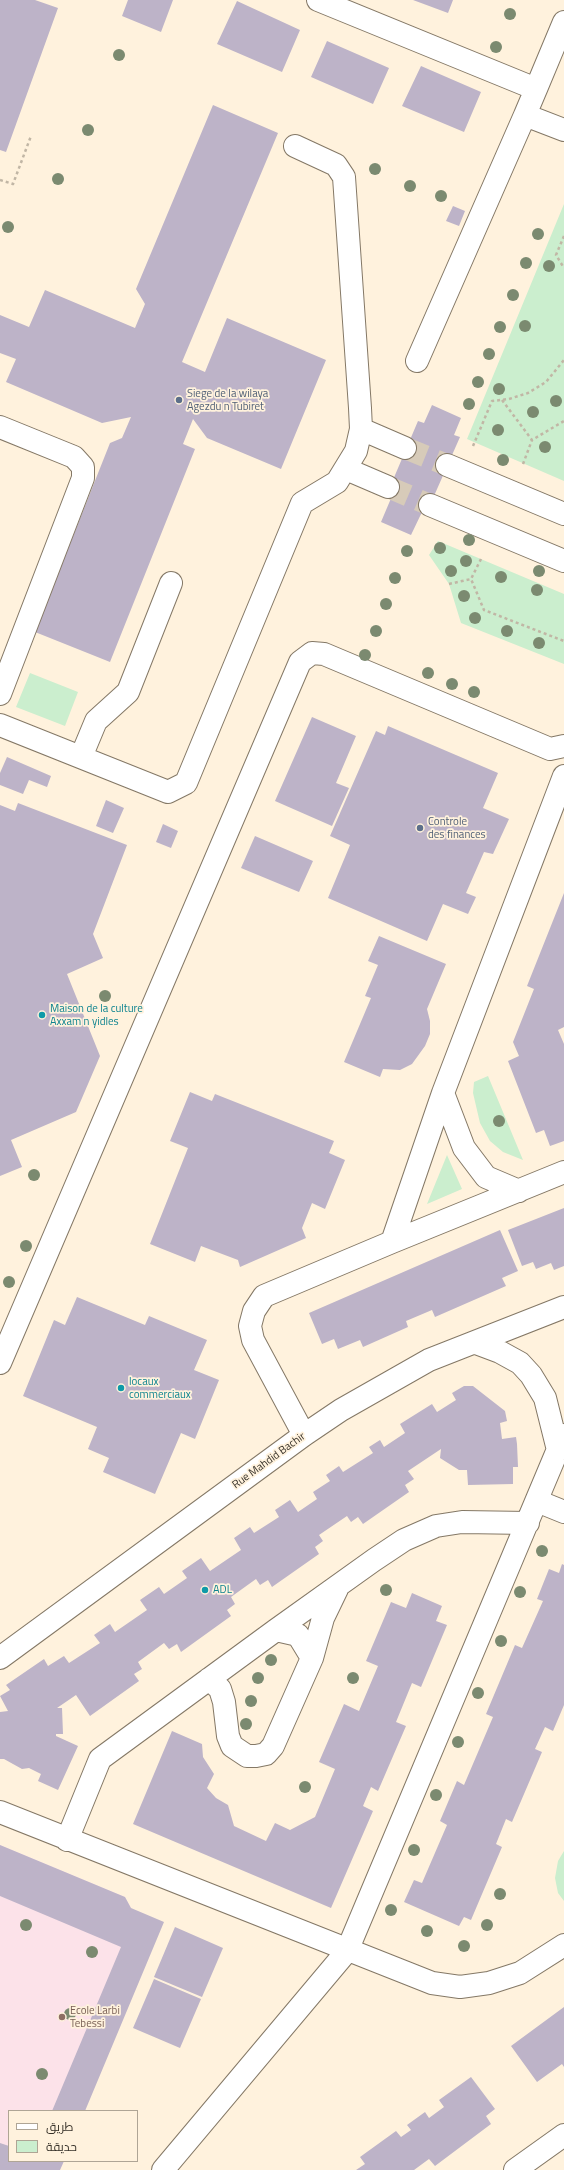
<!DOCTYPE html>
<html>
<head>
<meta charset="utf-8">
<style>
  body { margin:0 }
  #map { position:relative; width:564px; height:2170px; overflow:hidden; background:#fff2dd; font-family:"Titillium Web",Cairo,sans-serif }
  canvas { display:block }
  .legend { position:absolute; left:8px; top:2110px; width:130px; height:52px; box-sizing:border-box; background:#fff2dd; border:1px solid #afa595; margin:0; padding:5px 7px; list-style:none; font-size:12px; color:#363129 }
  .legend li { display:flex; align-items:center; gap:8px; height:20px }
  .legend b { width:20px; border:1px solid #afa595 }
</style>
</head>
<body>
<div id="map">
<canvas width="564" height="2170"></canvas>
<ul class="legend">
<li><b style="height:5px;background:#fff"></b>طريق</li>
<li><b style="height:11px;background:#cbeece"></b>حديقة</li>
</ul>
</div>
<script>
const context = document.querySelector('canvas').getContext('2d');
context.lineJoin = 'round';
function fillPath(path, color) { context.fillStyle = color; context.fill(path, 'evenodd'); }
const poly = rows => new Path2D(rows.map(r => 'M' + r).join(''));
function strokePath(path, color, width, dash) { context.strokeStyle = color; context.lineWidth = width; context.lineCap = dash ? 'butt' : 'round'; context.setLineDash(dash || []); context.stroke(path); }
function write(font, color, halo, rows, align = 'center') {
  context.font = font + ' "Titillium Web",sans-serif'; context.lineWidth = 3.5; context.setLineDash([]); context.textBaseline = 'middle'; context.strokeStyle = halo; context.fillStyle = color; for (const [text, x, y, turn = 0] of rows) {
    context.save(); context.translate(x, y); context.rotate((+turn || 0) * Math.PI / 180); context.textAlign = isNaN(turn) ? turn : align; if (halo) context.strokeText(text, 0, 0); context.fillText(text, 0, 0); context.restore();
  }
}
fillPath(poly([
  [0,1845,125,1897,131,1908,85,2111,9,2111,9,2161,64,2161,60,2170,0,2170]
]), '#fce2e9');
fillPath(poly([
  [564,204,564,481,467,439],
  [438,541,564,594,564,664,461,623,449,584,429,555],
  [30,673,78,692,65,726,16,707],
  [488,1076,523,1160,503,1152,490,1141,480,1123,473,1093,474,1082],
  [447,1155,462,1189,427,1204],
  [564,1851,564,1901,558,1893,555,1878,558,1861]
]), '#cbeece');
fillPath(poly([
  [0,0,35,0,58,8,6,152,0,150],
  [128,0,173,0,161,32,122,16],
  [413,0,453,0,448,13],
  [237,1,300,30,282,72,217,44],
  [327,41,389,68,373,104,311,77],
  [421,66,481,92,464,132,402,106],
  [213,105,278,133,182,362,205,372,227,318,326,360,281,469,207,438,193,419,183,444,195,449,110,662,35,632,110,443,122,438,131,417,102,423,6,382,16,359,0,353,0,315,29,327,45,290,135,328,145,304,136,289],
  [453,206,465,211,459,226,446,221],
  [432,405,461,418,454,435,460,437,430,505,422,512,411,535,381,522,392,496,387,494,418,421,424,423],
  [312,717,356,736,336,783,349,788,332,826,275,801],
  [388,726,498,773,483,808,509,819,493,854,484,852,466,893,476,897,468,914,443,904,427,941,328,898,350,845,330,836,376,731,385,735],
  [7,757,51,776,47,787,29,780,23,794,0,785,0,773],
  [106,800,124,808,113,833,96,826],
  [18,803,127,845,93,934,103,958,67,974,100,1056,76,1112,11,1140,22,1167,0,1176,0,805,15,811],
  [163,824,178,831,171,848,156,842],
  [255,836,313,861,299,892,241,868],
  [564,893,564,1027,558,1030,564,1044,564,1141,550,1146,544,1130,536,1133,508,1061,519,1056,513,1042,534,989,527,986],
  [379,936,446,964,427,1009,430,1021,430,1034,425,1046,412,1064,400,1070,383,1069,380,1077,344,1062,371,998,365,996,378,965,368,961],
  [190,1092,212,1101,215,1094,334,1141,329,1153,345,1160,325,1209,312,1203,302,1228,306,1238,240,1267,238,1260,201,1246,195,1262,150,1244,188,1148,170,1141],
  [564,1208,564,1266,554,1270,551,1263,536,1269,533,1262,522,1266,508,1230],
  [500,1230,518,1271,502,1278,506,1286,435,1317,432,1310,406,1321,408,1327,363,1347,360,1340,338,1349,334,1339,322,1344,309,1313],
  [77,1297,145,1325,149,1316,207,1340,194,1370,219,1380,195,1439,181,1433,155,1494,103,1472,109,1458,88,1449,97,1427,23,1396,54,1320,65,1325],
  [464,1386,473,1386,505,1411,507,1421,500,1423,502,1439,516,1437,517,1444,518,1467,513,1467,513,1484,468,1485,467,1470,459,1470,440,1458,441,1449,408,1471,414,1479,405,1485,409,1492,363,1524,358,1517,351,1522,347,1516,319,1535,323,1541,315,1547,319,1554,272,1587,268,1580,260,1585,256,1579,231,1597,235,1604,227,1610,231,1616,181,1652,177,1644,169,1649,164,1643,138,1662,142,1669,134,1674,139,1681,90,1716,76,1695,57,1708,62,1708,63,1734,56,1734,56,1736,78,1746,58,1790,38,1781,41,1774,29,1768,22,1769,4,1759,0,1759,0,1712,8,1711,0,1696,10,1690,6,1685,44,1659,48,1666,64,1656,69,1663,100,1643,94,1635,110,1624,115,1632,147,1610,140,1600,159,1587,164,1594,187,1578,182,1571,201,1558,210,1571,241,1550,234,1538,250,1527,254,1533,279,1517,275,1510,290,1500,298,1512,317,1499,313,1492,330,1481,326,1475,339,1466,343,1472,373,1453,369,1447,380,1440,384,1447,405,1433,400,1424,432,1404,437,1412,456,1400,452,1393],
  [562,1564,564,1565,564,1705,553,1731,545,1727,535,1749,542,1752,512,1822,506,1819,496,1844,502,1847,471,1920,464,1917,459,1926,404,1902,414,1880,422,1883,447,1825,440,1821,457,1781,464,1785,493,1717,486,1714,515,1645,522,1648,543,1601,537,1599,549,1569,559,1573],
  [412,1593,442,1606,436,1621,447,1625,421,1687,412,1683,396,1722,406,1726,378,1791,371,1787,363,1806,373,1811,331,1908,133,1824,172,1731,202,1744,203,1757,214,1774,207,1788,216,1798,228,1805,234,1826,266,1841,275,1823,290,1830,315,1817,335,1769,319,1762,344,1704,359,1711,378,1666,366,1661,391,1602,406,1608],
  [0,1845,125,1897,131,1908,164,1922,85,2111,52,2111,121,1947,0,1896],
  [175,1927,223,1948,202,1997,154,1977],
  [154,1979,201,1999,180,2048,133,2028],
  [564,2007,564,2067,562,2064,537,2082,511,2046],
  [471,2077,495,2109,486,2116,491,2124,435,2166,429,2159,414,2170,356,2170,365,2164,360,2157,396,2131,401,2137,411,2130,407,2125,425,2112,429,2118,444,2107,439,2100],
  [0,2143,9,2146,9,2161,64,2161,60,2170,0,2170]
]), '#bdb3c8');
strokePath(poly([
  [405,448,447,465],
  [388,487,430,505]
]), '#d7cbb9', 22, [22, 11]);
const minor = poly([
  [318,0,536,89,525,115],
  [536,89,564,22],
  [417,361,525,115,564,130],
  [0,427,74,457,83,467,83,478,0,694],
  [361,429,405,448],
  [447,465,564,514],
  [346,469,388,487],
  [430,505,564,561],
  [0,725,168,792,186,783,302,503,337,482,356,451,361,429,360,408,344,177,336,165,295,146],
  [81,757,96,721,128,692,171,583],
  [443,1093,464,1148,486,1177,519,1191],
  [392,1242,443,1093,564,776],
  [476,1343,500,1352,520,1363,531,1375,545,1398,558,1450],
  [0,1363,300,662,312,653,324,654,550,749,564,746],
  [304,1435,253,1340,250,1326,254,1311,264,1296,392,1242,564,1172],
  [537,1501,564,1512],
  [276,1630,298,1635,312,1658],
  [0,1658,304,1435,341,1410,429,1360,564,1307],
  [209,1679,220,1689,224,1702,228,1736,232,1746,247,1756,256,1756,266,1754,273,1746,312,1658,323,1618,337,1589],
  [0,1812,432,1983,460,1987,489,1983,520,1973,564,1945],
  [67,1840,100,1759,276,1630,374,1560,404,1540,436,1526,462,1522,528,1523],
  [163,2170,347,1951,564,1435],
  [515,2170,564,2135]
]);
strokePath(minor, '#847866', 24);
strokePath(poly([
  [0,180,13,184,31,136],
  [564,236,556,255,564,268],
  [502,400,532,440,564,421],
  [473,446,492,401,509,399,528,393,546,382,564,360],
  [523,464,532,440],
  [481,559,471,579,484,610,564,641],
  [449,584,471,579]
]), '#c1b6a5', 2.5, [3, 3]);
strokePath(minor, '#fff', 22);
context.fillStyle = '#7b8a70';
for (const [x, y] of [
  [510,14],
  [496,47],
  [119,55],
  [88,130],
  [375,169],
  [58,179],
  [410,186],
  [441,196],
  [8,227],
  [538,234],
  [526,263],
  [549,266],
  [513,295],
  [525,326],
  [500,327],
  [489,354],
  [478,382],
  [499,389],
  [556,401],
  [469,404],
  [533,412],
  [498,430],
  [545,447],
  [503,460],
  [469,540],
  [440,548],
  [407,551],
  [466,561],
  [451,571],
  [539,571],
  [501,577],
  [395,578],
  [537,590],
  [464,596],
  [386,604],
  [475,618],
  [376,631],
  [507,631],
  [539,643],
  [365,655],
  [428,673],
  [452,684],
  [474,692],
  [105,996],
  [499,1121],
  [34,1175],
  [26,1246],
  [9,1282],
  [542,1551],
  [386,1590],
  [520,1592],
  [501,1641],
  [271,1660],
  [258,1678],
  [353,1678],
  [478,1693],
  [251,1701],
  [246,1724],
  [458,1742],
  [305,1787],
  [436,1795],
  [414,1850],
  [500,1894],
  [391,1910],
  [26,1925],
  [487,1925],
  [427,1931],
  [464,1946],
  [92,1952],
  [70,2014],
  [42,2074]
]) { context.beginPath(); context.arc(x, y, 6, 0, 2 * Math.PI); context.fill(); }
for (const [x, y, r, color] of [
  [179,400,4,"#5c6f8a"],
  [420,828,4,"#5c6f8a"],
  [42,1015,4,"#0f9aa8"],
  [121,1388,4,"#0f9aa8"],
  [205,1590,4,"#0f9aa8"],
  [62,2017,4,"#8d6e63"]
]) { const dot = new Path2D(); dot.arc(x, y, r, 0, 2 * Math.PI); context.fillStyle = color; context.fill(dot); strokePath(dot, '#fff2dd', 1.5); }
write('11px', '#4e5e75', '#fff2dd', [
  ["Siege de la wilaya",187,394],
  ["Agezdu n Tubiret",187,407],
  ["Controle",428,822],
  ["des finances",428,835]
], 'left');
write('11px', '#0d838f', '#fff2dd', [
  ["Maison de la culture",50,1009],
  ["Axxam n yidles",50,1022],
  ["locaux",129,1382],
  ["commerciaux",129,1395],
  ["ADL",213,1590]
], 'left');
write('11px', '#363129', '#fff2dd', [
  ["Rue Mahdid Bachir",269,1461,-36]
]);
write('11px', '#785e54', '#fff2dd', [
  ["Ecole Larbi",70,2011],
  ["Tebessi",70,2024]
], 'left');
</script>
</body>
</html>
